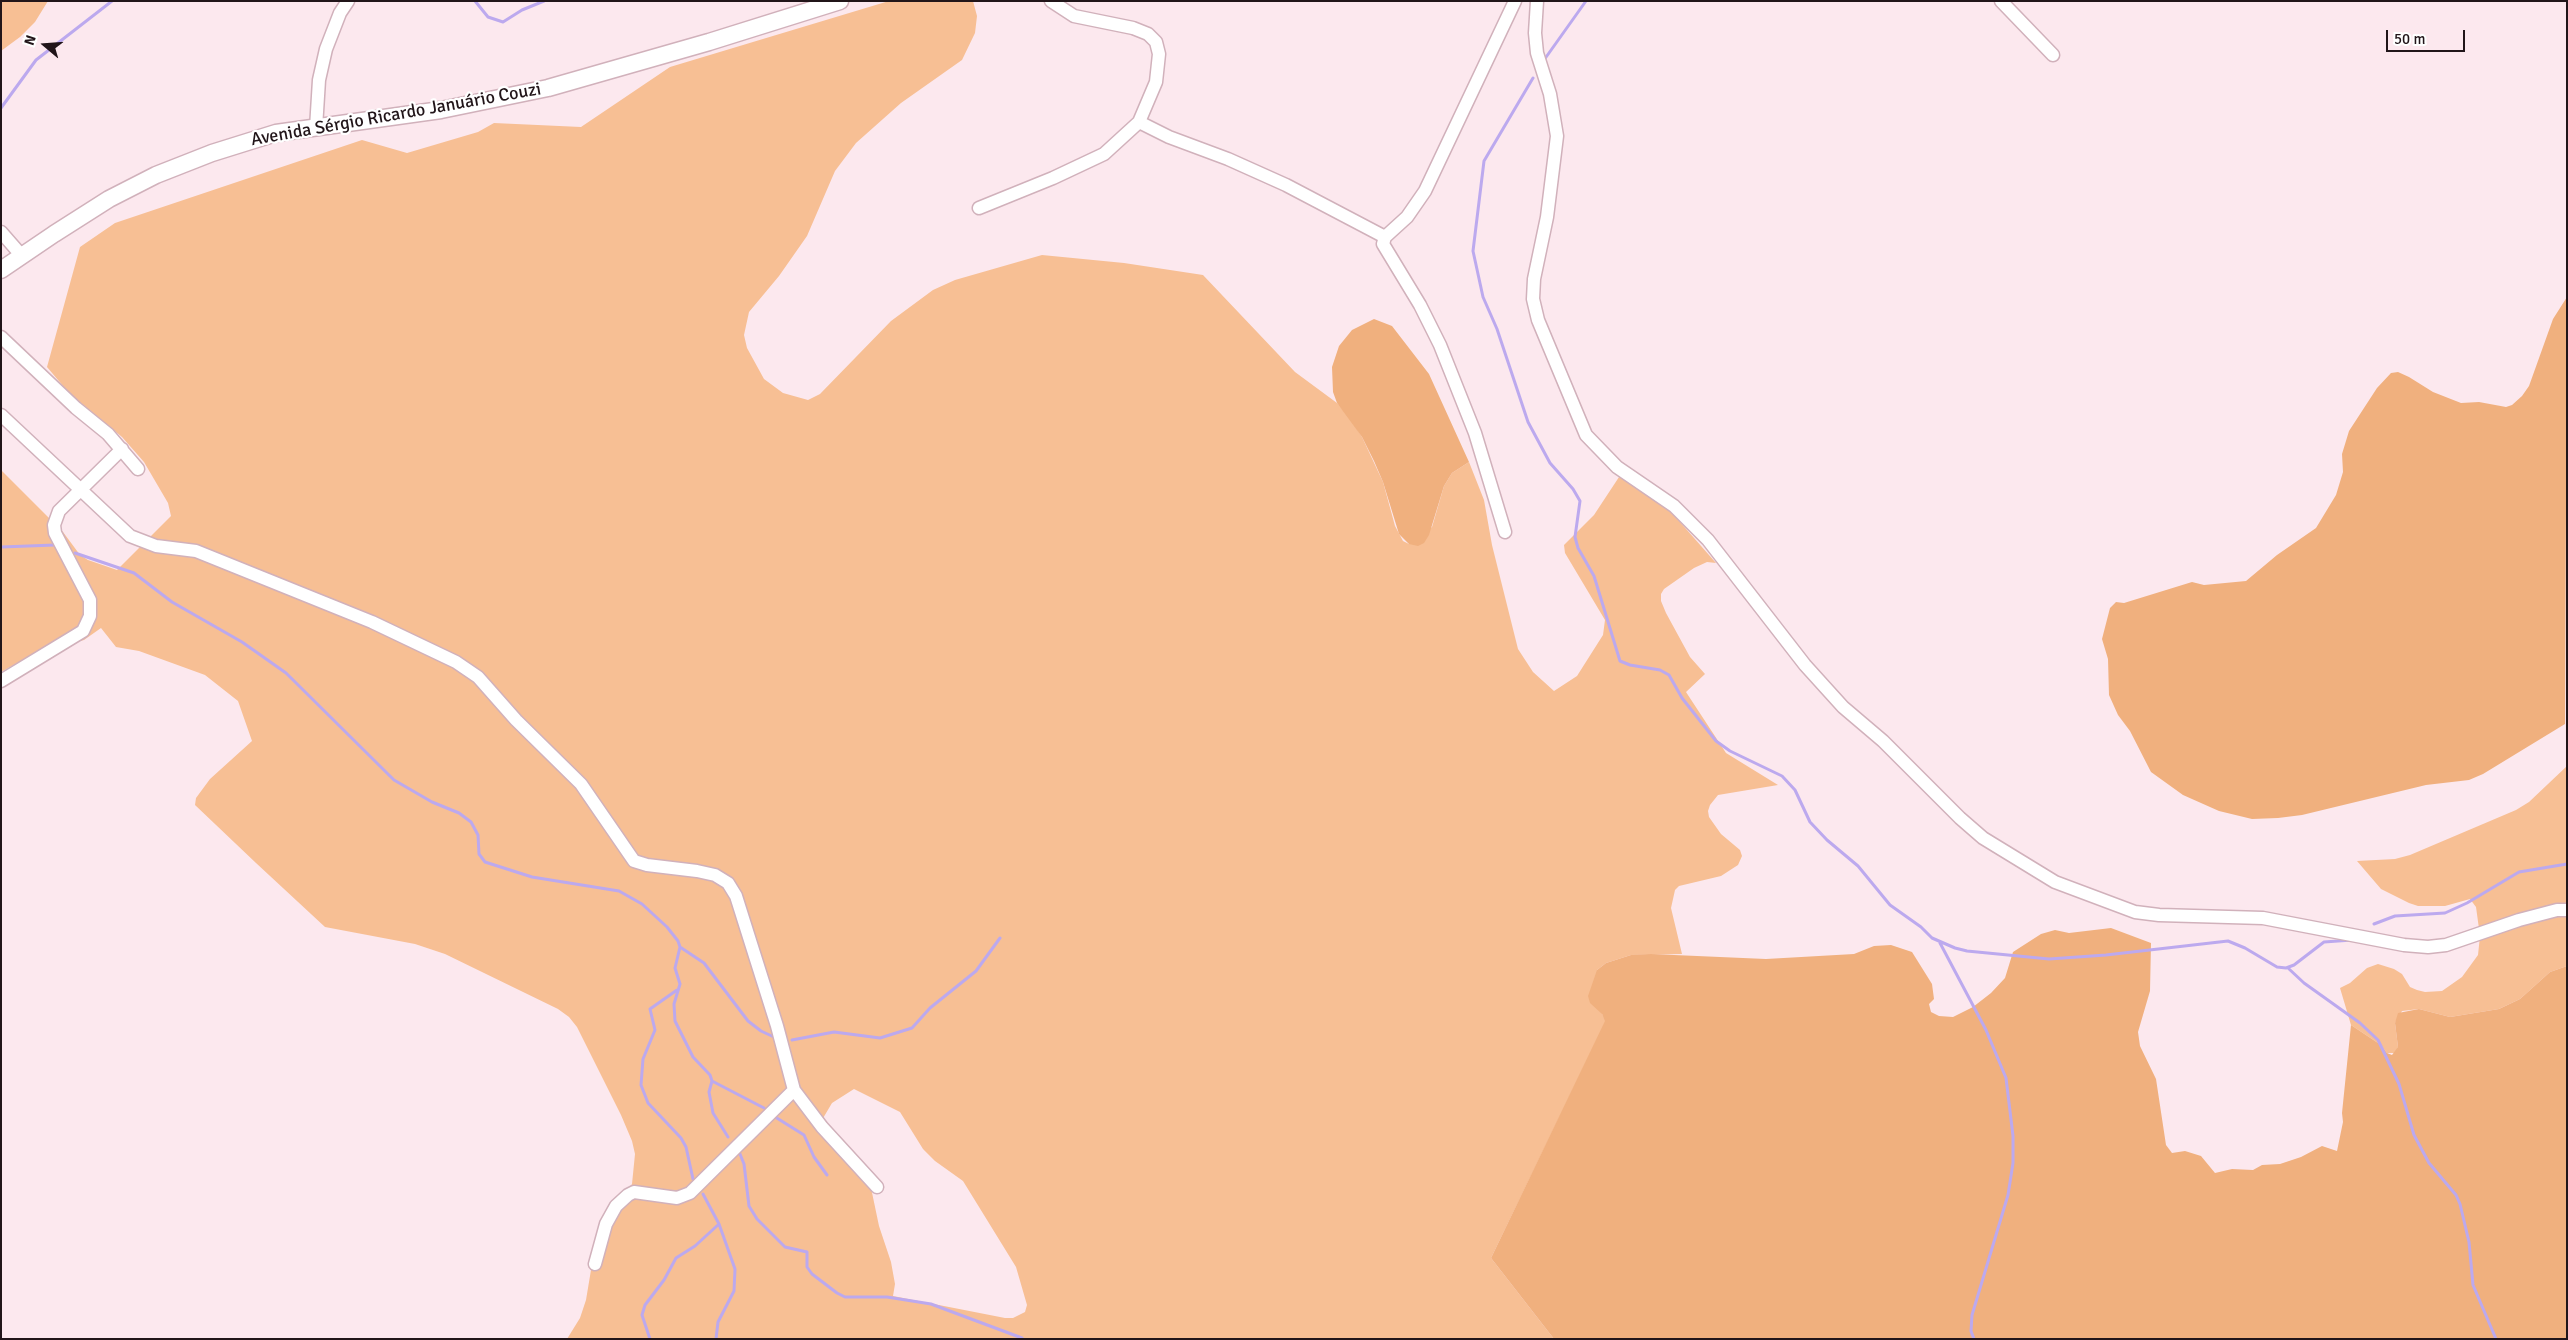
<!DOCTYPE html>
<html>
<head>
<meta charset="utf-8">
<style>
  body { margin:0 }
  #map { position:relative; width:2568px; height:1340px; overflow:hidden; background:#fce8ee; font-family:Signika,sans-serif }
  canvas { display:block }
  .frame { position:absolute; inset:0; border:2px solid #211519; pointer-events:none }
  .north { position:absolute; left:20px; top:20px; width:50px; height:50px; -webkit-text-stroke:4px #fff; paint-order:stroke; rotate:288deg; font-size:14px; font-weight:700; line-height:20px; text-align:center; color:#211519 }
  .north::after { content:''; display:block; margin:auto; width:18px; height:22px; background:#211519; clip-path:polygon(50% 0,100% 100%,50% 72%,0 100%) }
  .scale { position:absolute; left:2386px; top:30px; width:79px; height:22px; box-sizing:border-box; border:2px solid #211519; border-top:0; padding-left:6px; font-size:15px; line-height:18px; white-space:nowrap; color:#211519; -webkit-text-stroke:4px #fff; paint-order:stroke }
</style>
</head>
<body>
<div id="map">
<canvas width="2568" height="1340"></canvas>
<div class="frame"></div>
<div class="north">N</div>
<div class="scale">50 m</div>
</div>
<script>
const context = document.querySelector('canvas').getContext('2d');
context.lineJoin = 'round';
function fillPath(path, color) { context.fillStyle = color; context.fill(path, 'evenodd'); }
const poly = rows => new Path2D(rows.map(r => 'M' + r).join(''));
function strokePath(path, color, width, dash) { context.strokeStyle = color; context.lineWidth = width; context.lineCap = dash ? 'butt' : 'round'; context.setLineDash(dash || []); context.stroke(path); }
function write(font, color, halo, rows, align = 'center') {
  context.font = font + ' Signika,sans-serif'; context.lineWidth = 4.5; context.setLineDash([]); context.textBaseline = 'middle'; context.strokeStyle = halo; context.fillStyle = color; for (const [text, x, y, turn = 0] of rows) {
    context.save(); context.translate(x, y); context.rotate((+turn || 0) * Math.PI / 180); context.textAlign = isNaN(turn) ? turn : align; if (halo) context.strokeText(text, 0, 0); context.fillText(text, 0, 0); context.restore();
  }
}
fillPath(poly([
  [1,1,48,1,35,22,20,37,1,51],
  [889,1,973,1,977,16,975,33,962,60,901,103,856,143,835,171,807,236,779,276,749,312,744,335,747,348,764,379,783,393,808,400,820,394,891,321,933,290,955,280,1042,255,1124,263,1203,275,1295,372,1337,403,1350,418,1362,437,1383,482,1395,526,1403,541,1409,544,1432,527,1444,486,1452,473,1469,462,1484,500,1492,545,1518,649,1533,672,1554,691,1577,676,1603,635,1605,620,1565,553,1564,545,1594,515,1621,474,1665,505,1716,563,1707,562,1694,568,1664,589,1661,594,1661,601,1666,613,1690,657,1705,674,1686,692,1726,753,1778,785,1718,795,1710,805,1708,811,1709,817,1721,834,1740,850,1742,856,1738,865,1721,876,1679,886,1675,890,1671,908,1682,954,1631,955,1606,963,1597,970,1602,1014,1606,1021,1491,1258,1554,1339,567,1339,580,1318,586,1300,598,1228,632,1184,635,1154,632,1141,621,1115,577,1027,569,1017,558,1009,445,954,415,944,325,927,256,863,195,805,196,798,210,779,252,741,238,701,205,675,139,651,116,647,101,628,84,640,51,649,17,663,1,672,1,470,63,532,80,555,88,560,117,570,171,516,168,503,144,462,122,437,69,393,47,367,80,247,115,223,362,140,407,153,478,132,494,123,581,127,670,67],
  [854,1089,900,1112,923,1149,935,1161,963,1181,1016,1267,1027,1305,1025,1312,1013,1318,1005,1318,893,1296,895,1284,891,1262,879,1226,870,1183,819,1125,832,1103],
  [2567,766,2567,966,2550,972,2520,999,2499,1009,2450,1017,2419,1009,2402,1011,2395,1023,2398,1047,2396,1053,2387,1053,2381,1045,2351,1025,2340,988,2350,983,2367,968,2378,964,2394,969,2402,974,2410,987,2417,990,2425,992,2442,991,2462,977,2478,955,2480,936,2476,907,2470,899,2445,906,2418,906,2409,903,2381,889,2357,861,2395,859,2410,855,2516,810,2529,802]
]), '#f7bf94');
fillPath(poly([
  [2567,297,2565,724,2483,774,2469,780,2426,785,2302,815,2278,818,2252,819,2219,811,2183,795,2151,772,2130,731,2118,715,2109,695,2108,659,2102,639,2110,608,2116,602,2124,603,2192,582,2204,585,2246,581,2277,555,2316,528,2336,495,2343,472,2342,454,2349,431,2377,388,2391,373,2398,372,2409,377,2433,392,2461,403,2479,402,2506,407,2512,405,2522,396,2529,386,2553,319],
  [1374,319,1392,326,1429,374,1469,462,1452,473,1444,486,1429,535,1424,543,1418,546,1409,544,1399,534,1383,482,1374,461,1362,437,1337,403,1333,392,1332,367,1339,346,1352,330],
  [2111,928,2151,943,2150,991,2138,1032,2140,1046,2156,1079,2166,1145,2172,1153,2185,1151,2201,1156,2215,1173,2232,1169,2253,1170,2262,1165,2280,1164,2301,1157,2322,1146,2337,1151,2343,1122,2342,1113,2351,1025,2381,1045,2387,1053,2392,1055,2398,1047,2395,1023,2398,1013,2419,1009,2450,1017,2499,1009,2520,999,2550,972,2567,966,2567,1339,1554,1339,1491,1258,1605,1021,1602,1014,1590,1003,1588,996,1597,970,1606,963,1631,955,1651,954,1766,959,1854,954,1874,946,1891,945,1912,952,1932,984,1934,999,1929,1004,1931,1012,1939,1016,1953,1017,1973,1007,1991,993,2005,978,2013,952,2041,934,2055,930,2069,933]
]), '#f0b07e');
strokePath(poly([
  [475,1,488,17,503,22,522,10,544,1],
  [1544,60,1586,1],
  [1533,78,1484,161,1473,251,1483,297,1497,329,1528,422,1550,463,1573,489,1580,501,1575,537,1578,548,1594,576,1620,661,1630,665,1660,670,1669,675,1682,698,1716,741,1730,751,1782,776,1795,790,1810,822,1827,840,1858,866,1890,905,1921,927,1932,938,1955,948,1967,951,2049,959,2106,955,2228,941,2245,948,2277,967,2286,968,2294,965,2324,942,2352,940],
  [1,108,36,60,112,1],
  [1,547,55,545],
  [75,553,134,573,172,602,242,642,286,673,394,780,432,802,459,813,471,822,478,835,479,854,485,862,532,877,619,891,642,904,667,927,678,941,680,947,675,968,680,984,674,1004,675,1021,693,1057,710,1075,712,1081,709,1092,713,1113,728,1137],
  [2374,924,2395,916,2445,913,2467,903,2519,872,2567,864],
  [1940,943,1986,1030,2006,1078,2013,1136,2013,1163,2008,1195,1972,1315,1971,1331,1974,1339],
  [680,947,704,963,748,1021,761,1031,776,1038],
  [2288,968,2304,983,2360,1023,2378,1040,2399,1084,2414,1135,2429,1163,2456,1195,2460,1204,2469,1242,2473,1285,2496,1339],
  [677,990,650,1009,655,1030,643,1059,641,1085,648,1103,681,1138,686,1147,693,1179],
  [792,1040,834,1032,880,1038,912,1028,930,1008,976,971,1000,938],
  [712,1081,764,1108],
  [772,1115,804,1135,814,1157,827,1175],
  [738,1149,744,1164,749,1206,757,1219,785,1247,807,1252,807,1267,812,1274,837,1293,845,1297,887,1297,931,1304,1022,1338],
  [703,1194,719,1224,735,1269,734,1291,718,1322,716,1339],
  [650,1339,642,1315,645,1305,664,1280,676,1258,695,1246,719,1224]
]), '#bca9ee', 3);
const minor = poly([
  [1537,1,1535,33,1537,53,1550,94,1557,136,1547,217,1534,279,1533,299,1538,320,1586,435,1617,467,1674,506,1708,540,1805,665,1843,707,1883,741,1960,818,1983,838,2055,882,2135,912,2159,915,2263,918,2404,945,2428,947,2446,945,2519,920,2557,910,2567,910],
  [2001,1,2053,55],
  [1139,122,1169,137,1228,159,1286,185,1385,237],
  [316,128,319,80,326,49,340,13,348,1],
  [979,208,1053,178,1104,154,1139,122,1156,82,1159,54,1156,42,1148,34,1133,28,1074,16,1051,1],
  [1,232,22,256],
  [1,337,76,408,108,434,138,469],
  [1,415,130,536,156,546,196,551,372,622,456,662,478,677,516,720,581,784,634,861,647,865,697,871,715,875,728,883,736,896,777,1026,794,1090,822,1127,877,1187],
  [1505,532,1475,433,1440,345,1420,305,1383,244,1385,237,1407,217,1425,191,1515,1],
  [1,681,83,631,90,616,90,600,55,533,54,525,59,511,122,449],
  [595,1264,606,1224,616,1206,628,1195,634,1192,677,1198,690,1193,794,1090]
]);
const tertiary = poly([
  [1,270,54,234,109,199,156,175,212,153,276,133,441,110,548,88,709,42,840,1]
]);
strokePath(minor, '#d1b1bb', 15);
strokePath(tertiary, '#d1b1bb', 19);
strokePath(minor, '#fff', 12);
strokePath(tertiary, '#fff', 16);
write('18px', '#211519', '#fff', [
  ["Avenida Sérgio Ricardo Januário Couzi",396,115,-10]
]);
</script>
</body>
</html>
